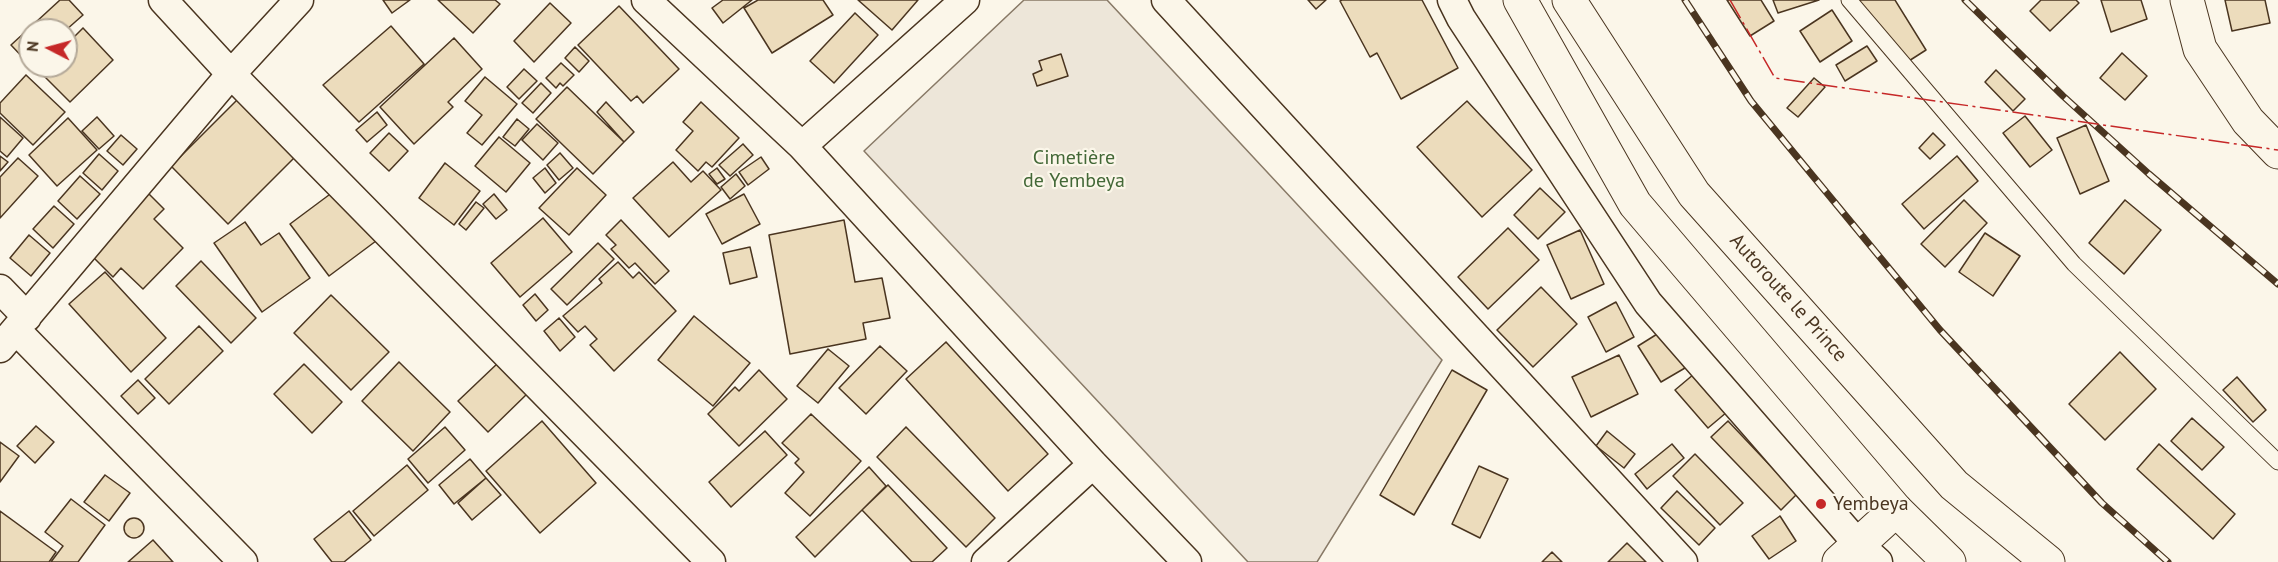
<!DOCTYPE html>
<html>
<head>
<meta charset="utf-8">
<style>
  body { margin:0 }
  #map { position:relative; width:2278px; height:562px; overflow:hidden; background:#fbf6e9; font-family:"PT Sans",sans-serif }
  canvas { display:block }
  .north { position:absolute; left:18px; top:18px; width:60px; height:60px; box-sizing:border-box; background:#fbf6e9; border:2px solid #b4a999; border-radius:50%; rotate:276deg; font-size:16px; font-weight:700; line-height:24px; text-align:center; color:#4a3520 }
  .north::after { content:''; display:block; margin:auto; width:21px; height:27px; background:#c62828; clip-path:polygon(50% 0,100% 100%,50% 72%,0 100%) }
</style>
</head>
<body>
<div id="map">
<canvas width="2278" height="562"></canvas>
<div class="north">N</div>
</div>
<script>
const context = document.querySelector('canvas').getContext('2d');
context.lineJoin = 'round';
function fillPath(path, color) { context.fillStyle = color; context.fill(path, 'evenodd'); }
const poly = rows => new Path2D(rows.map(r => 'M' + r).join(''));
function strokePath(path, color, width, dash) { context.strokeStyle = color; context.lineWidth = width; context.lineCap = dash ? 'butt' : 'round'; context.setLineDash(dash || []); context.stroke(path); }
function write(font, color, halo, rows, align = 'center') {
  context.font = font + ' "PT Sans",sans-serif'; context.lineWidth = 4.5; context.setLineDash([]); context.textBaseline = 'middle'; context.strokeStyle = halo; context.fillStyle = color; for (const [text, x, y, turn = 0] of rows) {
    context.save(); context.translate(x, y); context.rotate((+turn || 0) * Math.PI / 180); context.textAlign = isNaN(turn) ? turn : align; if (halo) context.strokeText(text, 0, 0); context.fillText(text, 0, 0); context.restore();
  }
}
const green = poly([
  [1024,0,1107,0,1442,360,1317,562,1248,562,864,151,1024,0]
]);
fillPath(green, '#ede6d9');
strokePath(green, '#887966', 1.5);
const building = poly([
  [60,0,69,0,83,15,66,30,30,30,29,64,11,45,60,0],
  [383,0,410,0,392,13,383,0],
  [438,0,495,0,500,4,473,33,438,0],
  [723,0,752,0,723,23,712,8,723,0],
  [758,0,823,0,833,15,772,53,744,8,758,0],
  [858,0,918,0,892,30,858,0],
  [1308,0,1326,0,1316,9,1308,0],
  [1342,0,1422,0,1458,68,1401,99,1377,53,1370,57,1340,1,1342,0],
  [1727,0,1761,0,1774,21,1750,36,1727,0],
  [1773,0,1819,0,1778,13,1773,0],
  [1859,0,1895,0,1926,50,1901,66,1859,0],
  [2041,0,2076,0,2079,3,2050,31,2030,11,2041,0],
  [2101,0,2141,0,2147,19,2111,32,2101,0],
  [2225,0,2265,0,2270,23,2232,31,2225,0],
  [550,3,571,23,534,62,514,41,550,3],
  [619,6,679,69,643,103,637,96,631,101,578,45,619,6],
  [1832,10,1852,41,1820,62,1800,31,1832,10],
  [855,13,878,35,834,83,810,61,855,13],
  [391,26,424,64,359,122,323,85,391,26],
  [83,28,113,60,70,102,39,71,44,66,66,66,66,45,83,28],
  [454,38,482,69,448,102,453,107,414,144,380,107,454,38],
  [1867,46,1877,61,1845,81,1836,65,1867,46],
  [575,47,589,61,579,72,565,58,575,47],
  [2122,53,2147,76,2125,100,2100,78,2122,53],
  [1061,54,1068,76,1037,86,1033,74,1042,70,1039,61,1061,54],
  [561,63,574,75,563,86,560,83,556,88,546,78,561,63],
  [524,69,537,81,519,99,507,87,524,69],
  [1996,70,2025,99,2013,111,1985,82,1996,70],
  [26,75,65,112,33,145,0,113,0,103,26,75],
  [485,77,517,104,482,145,467,133,482,115,465,101,485,77],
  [1814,78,1825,87,1798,117,1787,108,1814,78],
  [541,83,551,93,533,113,522,103,541,83],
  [567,87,624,142,593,174,536,119,567,87],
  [242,95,299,153,228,224,171,166,242,95],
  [1467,101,1532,170,1482,217,1417,147,1467,101],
  [606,102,634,132,624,142,597,112,606,102],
  [701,102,739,138,712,167,706,162,698,171,676,150,693,131,683,122,701,102],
  [377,112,387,125,367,142,356,130,377,112],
  [2025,116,2052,150,2030,167,2003,133,2025,116],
  [0,117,23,138,7,157,0,151,0,117],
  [97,117,114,136,99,149,82,131,97,117],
  [68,118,97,150,57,186,29,155,68,118],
  [517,119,529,129,515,146,503,137,517,119],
  [537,124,558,143,543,160,522,140,537,124],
  [2086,125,2109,181,2080,194,2057,138,2086,125],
  [389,133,408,151,389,171,370,153,389,133],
  [1933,133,1945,145,1930,159,1919,148,1933,133],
  [121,135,137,149,123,165,107,151,121,135],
  [499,137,530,163,506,192,475,166,499,137],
  [743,144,753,155,730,176,719,165,743,144],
  [560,153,573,168,559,180,547,165,560,153],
  [99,154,118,171,102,190,83,173,99,154],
  [0,156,8,162,0,171,0,156],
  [1957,156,1978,181,1924,229,1902,204,1957,156],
  [761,157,769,169,748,185,739,172,761,157],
  [18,158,38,176,0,218,0,177,18,158],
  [673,162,691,182,703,171,721,190,669,237,633,198,673,162],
  [445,163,480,191,454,225,419,198,445,163],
  [545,168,556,183,545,193,533,178,545,168],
  [577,168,606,195,569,235,539,208,577,168],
  [717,168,725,179,717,184,709,174,717,168],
  [736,174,745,186,730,199,721,187,736,174],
  [80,176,100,194,77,219,58,201,80,176],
  [341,186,380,238,329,276,290,224,341,186],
  [1540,188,1565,212,1538,239,1514,215,1540,188],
  [148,193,164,209,154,219,183,248,143,289,121,268,113,277,89,253,148,193],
  [494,194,507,210,496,219,483,204,494,194],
  [744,194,760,224,722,244,706,214,744,194],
  [1964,200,1987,223,1945,267,1921,244,1964,200],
  [2125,200,2161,230,2124,274,2089,243,2125,200],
  [476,202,484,208,466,230,459,224,476,202],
  [54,206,74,224,53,248,33,229,54,206],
  [543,218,572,252,520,297,491,263,543,218],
  [621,220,669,271,655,284,635,263,629,268,611,249,616,245,606,235,621,220],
  [844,220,855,282,882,278,890,318,863,323,866,339,790,354,769,235,844,220],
  [245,222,261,245,279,233,310,278,262,312,214,243,245,222],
  [1508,228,1539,260,1488,309,1458,277,1508,228],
  [1580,230,1604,284,1571,299,1547,245,1580,230],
  [1985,233,2020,256,1993,296,1959,272,1985,233],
  [29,235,50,253,31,276,10,258,29,235],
  [598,243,614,259,567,305,551,289,598,243],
  [750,247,757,277,730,284,723,253,750,247],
  [201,261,256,318,231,343,176,286,201,261],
  [618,262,633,278,639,272,676,311,614,371,590,345,597,339,585,326,578,332,563,316,602,283,599,279,618,262],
  [105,272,166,338,131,372,69,304,105,272],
  [1541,287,1577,324,1533,367,1497,330,1541,287],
  [535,294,548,310,536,321,523,305,535,294],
  [331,295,389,352,351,390,294,333,331,295],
  [1616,302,1634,337,1606,352,1588,317,1616,302],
  [694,316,750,363,713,406,658,360,694,316],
  [559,318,575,337,560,351,544,331,559,318],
  [199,326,223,351,169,404,145,379,199,326],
  [1662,331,1685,368,1661,382,1638,346,1662,331],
  [946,342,1048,454,1008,491,906,379,946,342],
  [880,346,907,371,866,414,839,388,880,346],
  [828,349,849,366,818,403,797,386,828,349],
  [2120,352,2156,389,2105,440,2069,404,2120,352],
  [1619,355,1638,394,1591,417,1572,377,1619,355],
  [399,362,450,412,413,451,362,401,399,362],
  [499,362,529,392,488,432,458,401,499,362],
  [304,364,342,402,312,433,274,394,304,364],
  [759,370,787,399,739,446,708,414,735,387,739,391,759,370],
  [1452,370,1487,390,1414,515,1380,495,1452,370],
  [1694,374,1727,412,1708,428,1675,390,1694,374],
  [2237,377,2266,410,2253,422,2223,390,2237,377],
  [138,380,155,398,138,414,121,396,138,380],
  [811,414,861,461,810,516,785,493,804,472,795,463,799,459,782,443,811,414],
  [2192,418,2224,447,2202,470,2171,441,2192,418],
  [542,421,596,483,540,533,486,471,542,421],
  [1728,421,1797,494,1781,510,1711,437,1728,421],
  [36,426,54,442,35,463,17,446,36,426],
  [445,427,465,450,428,483,408,459,445,427],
  [906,427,995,518,966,547,877,457,906,427],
  [765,431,787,455,731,507,709,482,765,431],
  [1607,431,1635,454,1624,468,1596,446,1607,431],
  [0,442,19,456,0,482,0,442],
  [1672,444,1684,458,1647,489,1635,474,1672,444],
  [2159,444,2235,514,2213,539,2137,469,2159,444],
  [1695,454,1743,503,1720,525,1673,476,1695,454],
  [470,459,486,478,454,504,439,485,470,459],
  [407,465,428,490,374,536,353,511,407,465],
  [1479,466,1508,479,1480,538,1452,524,1479,466],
  [869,467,886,486,815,557,796,537,869,467],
  [105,475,130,493,109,521,84,502,105,475],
  [486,478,501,495,472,520,458,503,486,478],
  [888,485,947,548,932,562,912,562,862,510,888,485],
  [1677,491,1715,528,1699,545,1661,508,1677,491],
  [71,499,105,525,78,562,51,562,63,546,45,532,71,499],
  [0,511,56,552,49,562,0,562,0,511],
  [349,511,371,540,344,562,332,562,314,539,349,511],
  [1780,516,1796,541,1769,559,1752,536,1780,516],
  '124 528a10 10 0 1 1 20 0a10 10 0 1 1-20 0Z',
  [153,540,173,562,128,562,153,540],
  [1627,543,1646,562,1608,562,1627,543],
  [1552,552,1562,562,1542,562,1552,552]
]);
fillPath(building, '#ecdcbc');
strokePath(building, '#4a3520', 1.5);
const lane = poly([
  [1849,0,2074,264,2278,462]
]);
const street = poly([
  [163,0,231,74,711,562],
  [646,0,802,146,1093,464,1187,562],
  [1166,0,1683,562],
  [1452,0,1461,18,1648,303,1858,544,1878,562],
  [802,146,965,0],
  [0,289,27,317],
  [16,330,243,562],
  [0,348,231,74,299,0],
  [986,562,1093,464]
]);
const secondary = poly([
  [2187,0,2200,49,2248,121,2278,152],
  [1839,562,1896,510]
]);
const primary = poly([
  [1520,0,1635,204,1896,510,1949,562],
  [1569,0,1694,194,1954,485,2048,562]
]);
strokePath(lane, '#4a3520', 17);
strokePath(street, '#4a3520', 31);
strokePath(secondary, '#4a3520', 35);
strokePath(primary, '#4a3520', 35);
strokePath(lane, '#fbf6e9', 15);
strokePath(street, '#fbf6e9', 28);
strokePath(secondary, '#fbf6e9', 33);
strokePath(primary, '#fbf6e9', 33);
const rail = poly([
  [1685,0,1751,101,1940,330,2102,503,2168,562],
  [1965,0,2063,96,2149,174,2278,284]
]);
strokePath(rail, '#4a3520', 7);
strokePath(rail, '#fbf6e9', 4.5, [14]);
strokePath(poly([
  [1730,0,1775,78,2278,150]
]), '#c62828', 1.5, [21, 4.5, 3, 4.5]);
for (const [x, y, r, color] of [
  [1821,504,6,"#c62828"]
]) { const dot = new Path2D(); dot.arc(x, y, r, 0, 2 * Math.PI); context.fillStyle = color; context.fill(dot); strokePath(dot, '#fbf6e9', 2); }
write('20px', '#436837', '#fbf6e9', [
  ["Cimetière",1074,158],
  ["de Yembeya",1074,181]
]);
write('20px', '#4a3520', '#fbf6e9', [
  ["Autoroute le Prince",1788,298,48]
]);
write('20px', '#4a3520', '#fbf6e9', [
  ["Yembeya",1833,504]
], 'left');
</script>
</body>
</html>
